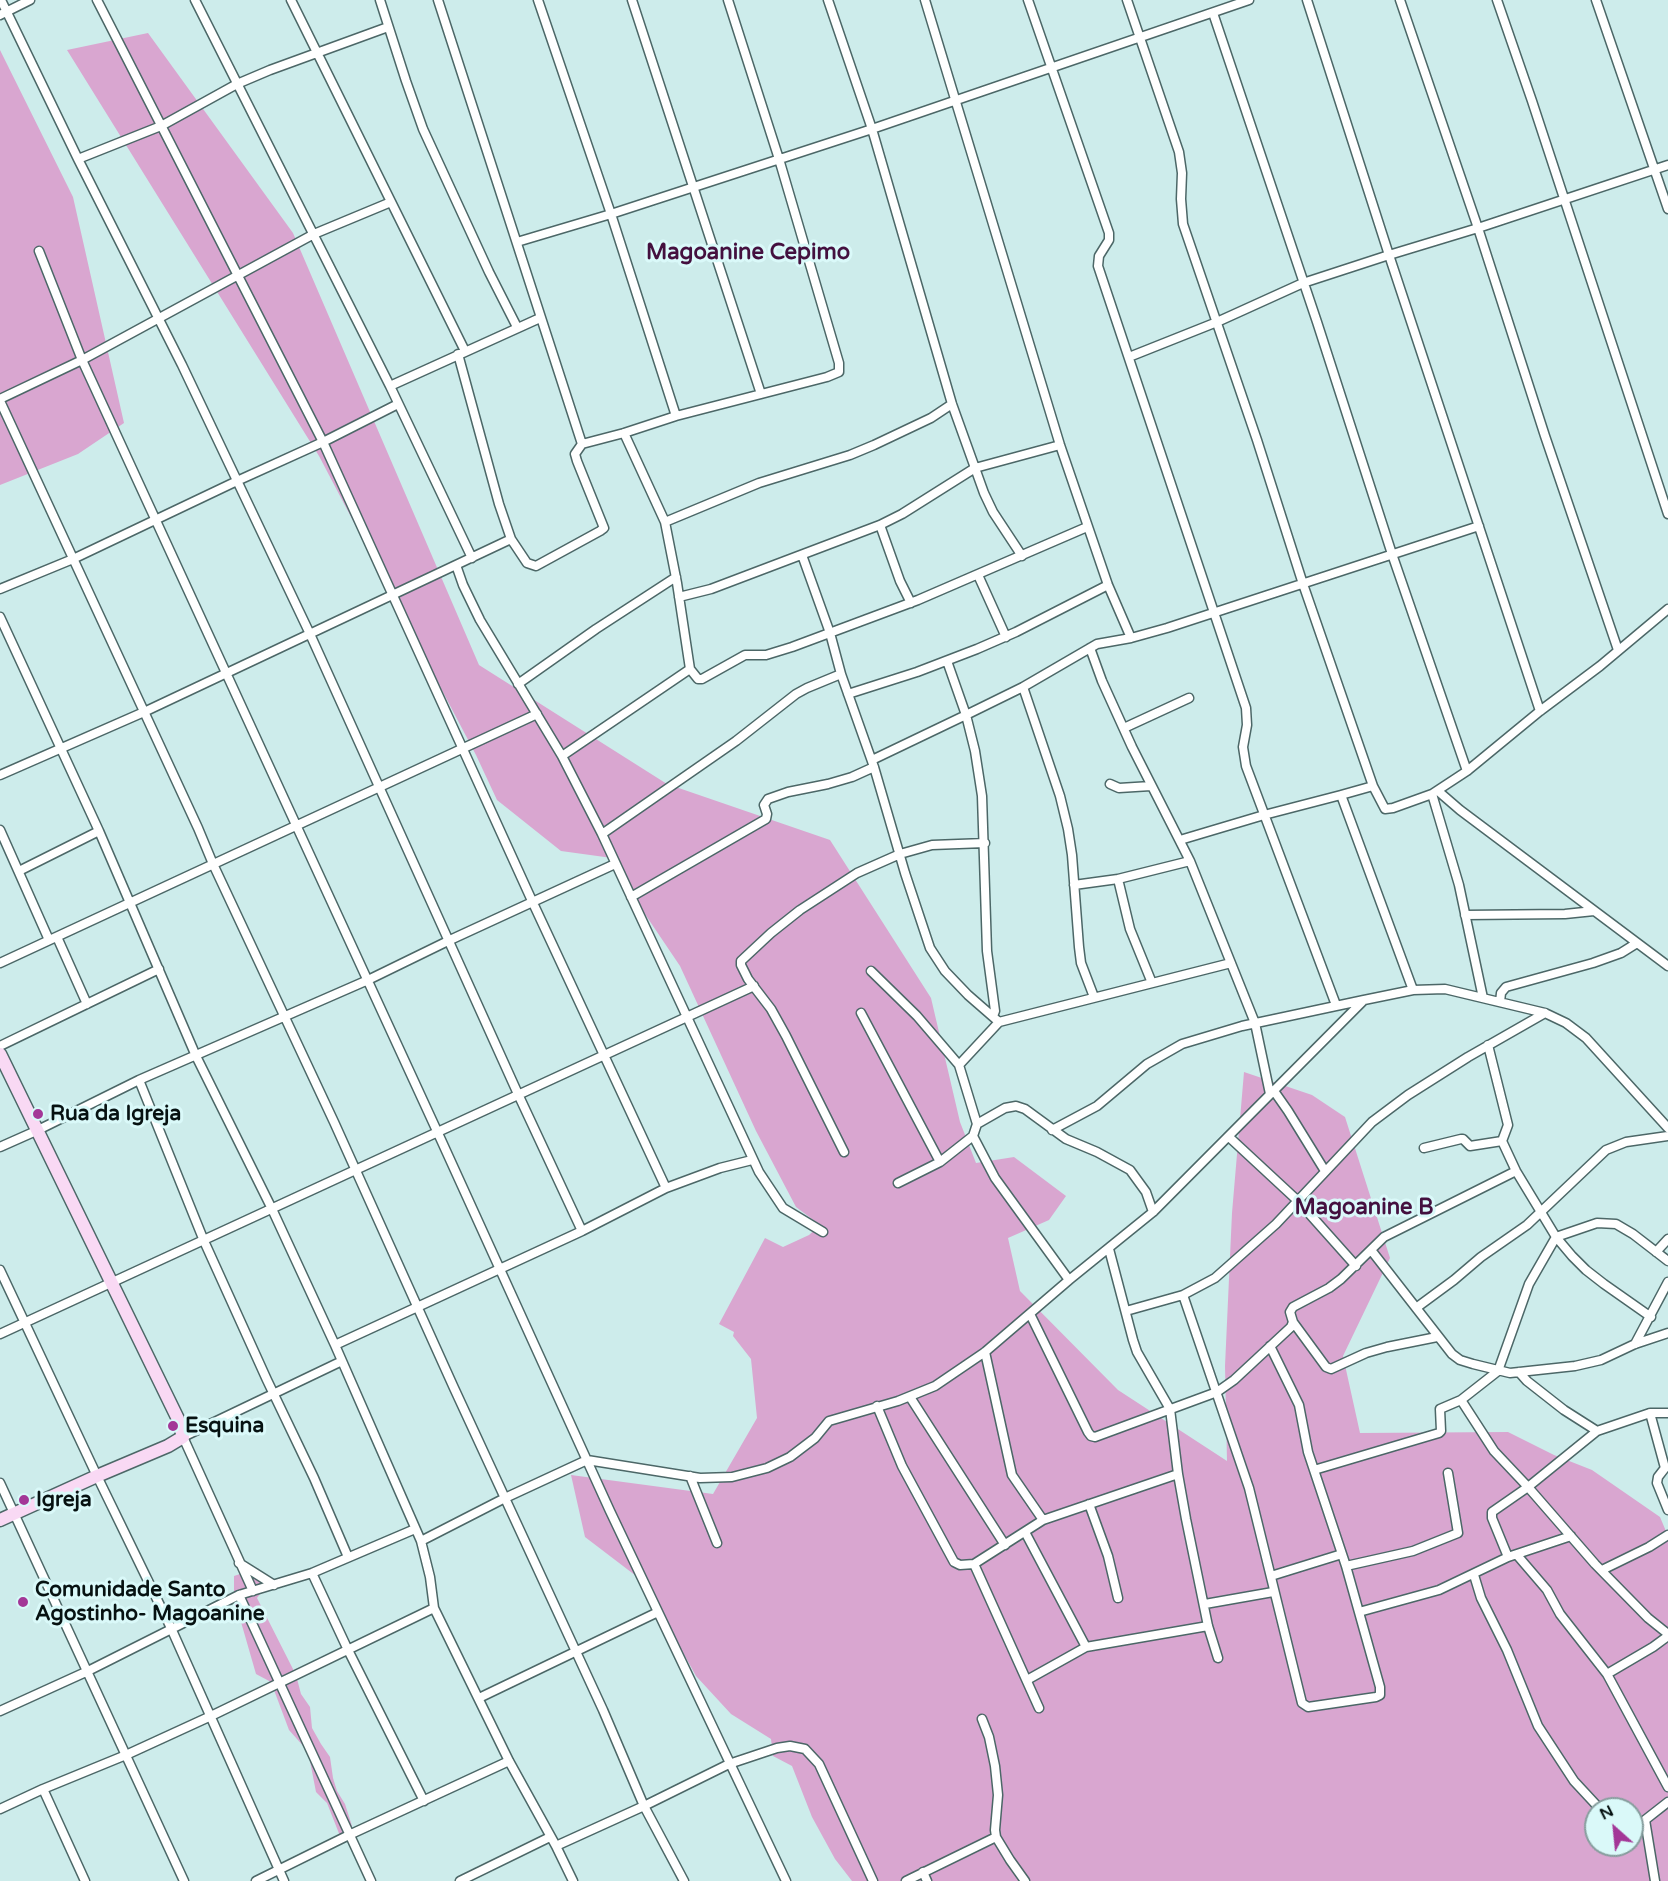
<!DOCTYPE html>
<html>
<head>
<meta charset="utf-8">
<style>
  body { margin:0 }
  #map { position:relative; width:1668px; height:1881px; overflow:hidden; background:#cdeceb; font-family:"Varela Round",sans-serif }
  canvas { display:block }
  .north { position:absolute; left:1584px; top:1797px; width:60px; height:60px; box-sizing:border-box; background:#daf9f9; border:2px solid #869d9d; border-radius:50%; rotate:333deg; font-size:16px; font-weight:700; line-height:24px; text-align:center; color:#071212 }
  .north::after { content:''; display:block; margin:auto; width:21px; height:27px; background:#a33797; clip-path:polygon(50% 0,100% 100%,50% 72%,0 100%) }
</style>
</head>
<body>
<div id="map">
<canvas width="1668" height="1881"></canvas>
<div class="north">N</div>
</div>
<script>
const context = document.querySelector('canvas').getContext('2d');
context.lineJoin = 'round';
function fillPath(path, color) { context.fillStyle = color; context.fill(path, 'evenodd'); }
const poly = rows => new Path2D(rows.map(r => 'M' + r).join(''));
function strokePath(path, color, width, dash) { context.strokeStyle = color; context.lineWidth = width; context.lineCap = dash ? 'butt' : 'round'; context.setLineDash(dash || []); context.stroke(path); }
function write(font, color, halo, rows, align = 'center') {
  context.font = font + ' "Varela Round",sans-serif'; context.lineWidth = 6; context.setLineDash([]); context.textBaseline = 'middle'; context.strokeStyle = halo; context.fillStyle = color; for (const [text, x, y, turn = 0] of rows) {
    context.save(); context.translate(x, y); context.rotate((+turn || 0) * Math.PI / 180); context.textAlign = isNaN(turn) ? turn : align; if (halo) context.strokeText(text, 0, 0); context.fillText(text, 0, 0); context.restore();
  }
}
fillPath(poly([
  [148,33,293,233,479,665,667,784,830,840,931,998,960,1122,976,1163,1014,1157,1066,1196,1049,1220,1008,1238,1020,1291,1118,1390,1227,1461,1225,1366,1232,1213,1244,1072,1312,1095,1345,1117,1390,1258,1343,1356,1360,1433,1508,1432,1554,1455,1592,1470,1660,1517,1668,1536,1668,1881,852,1881,835,1859,812,1817,792,1766,773,1756,771,1739,731,1714,696,1676,644,1582,585,1537,571,1475,713,1494,757,1418,751,1359,733,1336,734,1332,719,1324,765,1238,783,1247,809,1235,820,1225,796,1207,756,1131,680,966,624,883,612,858,561,851,497,800,476,755,319,456,67,50],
  [1596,1809,1632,1809,1632,1845,1596,1845],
  [0,50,73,197,124,423,78,454,0,485],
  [258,1568,269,1582,257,1598,296,1675,301,1694,310,1707,312,1728,321,1744,330,1757,333,1778,337,1791,345,1804,352,1826,345,1837,340,1836,327,1803,316,1792,309,1756,305,1748,289,1730,271,1682,256,1674,241,1622,234,1606,234,1576]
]), '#d9a6d0');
const street = poly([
  [1,0,78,159,182,365,310,634,518,1094,582,1231],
  [97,0,323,442,533,903,666,1188],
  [195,0,390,386,472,558],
  [291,0,465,351],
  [380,0,406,81,423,129,489,272,517,327],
  [438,0,582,444],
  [538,0,611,214,676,416],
  [632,0,761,394],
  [828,0,872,129,952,404,984,493,993,512,1022,556],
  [925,0,1060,445,1108,585,1131,638],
  [1028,0,1109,233,1109,240,1099,256,1098,266,1246,708,1247,725,1243,747,1246,766,1336,1005],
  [1127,0,1179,152,1182,173,1181,199,1183,224,1257,440,1303,584,1373,786,1385,809,1393,808,1432,794,1467,771,1540,711,1600,666,1668,609],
  [1307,0,1389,255,1540,711],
  [1400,0,1478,228,1545,436,1618,650],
  [1497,0,1532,101,1668,514],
  [1596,0,1668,209],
  [1213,13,1317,322,1392,554,1467,771],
  [0,15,30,0],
  [78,159,161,126,237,84,270,70,388,27],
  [517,242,611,214,872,129,1249,0],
  [39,251,82,360,437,1131,610,1511,786,1881],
  [458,354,499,504,511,539,527,563,536,566,600,531,604,528,577,461,575,454,582,444,624,433,676,416,827,377,839,372,839,363,779,159,728,0],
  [1129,357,1217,322,1303,283,1389,255,1478,228,1668,165],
  [390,386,540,318],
  [0,399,82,360,314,234,391,202],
  [0,401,198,828,213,864,334,1122,454,1388,603,1710,644,1806,684,1881],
  [665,522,759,483,850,455,874,445,931,418,952,404],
  [880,525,900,581,911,603],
  [802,555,830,633,841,674],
  [456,565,463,585,480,620,562,756,602,834,759,1172,783,1208,823,1232],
  [978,575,1006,637],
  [0,589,73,559,237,481,323,442,398,404],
  [679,597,711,589,880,525,902,514,975,468,1060,445],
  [0,617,99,831,196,1056,272,1209,335,1345,421,1541,430,1577,434,1608,509,1761,556,1846,573,1881],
  [1090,648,1102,681,1132,747,1190,861,1255,1023,1270,1094],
  [947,661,966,715,1023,687,1097,644,1131,638,1167,628,1479,526],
  [690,669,698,679,702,679,745,655,766,655,792,647,918,600,1087,527],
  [518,684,596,629,676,577],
  [1023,687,1060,796,1068,829,1072,855,1079,947,1081,963,1094,997],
  [848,694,917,672,977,649,1016,632,1108,585],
  [1124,728,1189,698],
  [562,756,690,669,677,583,665,522,624,433],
  [872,760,966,715,975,751,982,796,987,951,995,1011,993,1016],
  [0,775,144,712,511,539],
  [1110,784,1119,788,1151,786],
  [1438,791,1460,810,1668,966],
  [1432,794,1459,885,1483,998],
  [1341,795,1373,786],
  [0,830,49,940],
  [602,834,736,741,796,694,807,688,841,674,874,767,905,873,930,948,945,971,968,995,999,1022],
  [1180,840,1264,815,1341,795,1413,990],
  [19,871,99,831],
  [1118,879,1190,861],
  [1074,885,1118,879,1130,929,1152,983],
  [631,897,766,819,767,814,764,805,768,799,788,792,828,784,852,777,874,767],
  [1465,915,1565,914,1594,911],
  [57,937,87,1004],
  [0,963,537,714],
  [871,971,917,1016,959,1065],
  [1500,1002,1501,993,1506,987,1593,963,1621,953,1637,943],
  [861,1013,940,1162],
  [1488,1045,1508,1125,1502,1141,1516,1171,1556,1237,1572,1256,1586,1270,1604,1284,1651,1317],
  [0,1046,159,969],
  [139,1080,204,1241,267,1380,314,1478,348,1557],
  [1274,1091,1288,1111,1325,1171],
  [977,1124,1005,1108,1016,1106,1025,1109,1066,1139,1097,1152,1130,1170,1146,1192,1153,1212],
  [1052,1130,1097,1106,1147,1064,1182,1044,1242,1026,1364,1000],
  [973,1136,995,1178,1069,1280],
  [1229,1137,1298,1201,1356,1266],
  [0,1147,36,1131,139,1080,368,980,450,940,615,864],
  [1424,1148,1461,1139,1463,1139,1470,1146,1502,1141],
  [844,1152,786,1036,771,1009,748,979,741,965,741,961,771,933,800,910,857,873,900,854,932,845,985,843],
  [898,1183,940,1162,973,1136,977,1124,959,1065,999,1022,1231,963],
  [1109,1249,1133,1340,1137,1352,1170,1409,1178,1474,1186,1519,1208,1626,1218,1658],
  [1371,1250,1452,1354,1460,1360,1473,1364,1510,1373,1575,1366,1601,1360,1635,1344,1668,1333],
  [1656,1252,1668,1239],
  [0,1270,97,1476,171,1628,284,1881],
  [1183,1295,1249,1488,1302,1703,1308,1707,1376,1697,1380,1695,1380,1687,1346,1566,1308,1452,1299,1405,1270,1346],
  [1416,1308,1454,1280,1481,1257,1527,1225,1606,1150,1626,1142,1668,1136],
  [1126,1311,1183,1295,1215,1278,1276,1224,1372,1122,1408,1095,1468,1057,1545,1013],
  [1030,1314,1088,1432,1091,1436,1095,1437,1217,1392,1234,1380,1291,1327,1293,1322,1290,1312,1293,1307,1329,1288,1341,1279,1384,1237,1516,1171],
  [1293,1322,1326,1367,1331,1369,1366,1353,1387,1347,1437,1337],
  [0,1334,754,986],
  [1635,1344,1668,1282],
  [335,1345,582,1231,666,1188,720,1168,752,1160],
  [985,1352,1012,1475,1043,1520],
  [1519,1372,1527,1381,1564,1410,1597,1431,1650,1413],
  [910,1397,1005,1545],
  [1461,1400,1494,1451,1528,1487,1595,1564,1648,1618,1668,1634],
  [877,1406,902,1466,954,1562,960,1565,974,1564,1043,1520,1178,1474],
  [1668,1413,1650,1413,1665,1468,1658,1477,1657,1483,1668,1510],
  [1314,1470,1439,1433,1441,1431,1440,1409,1461,1400,1498,1371,1529,1284,1556,1237,1597,1223,1616,1224,1633,1234,1668,1261],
  [690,1476,717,1543],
  [0,1483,184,1881],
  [1089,1504,1108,1556,1118,1598],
  [1025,1532,1086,1647],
  [421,1541,505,1498,587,1460,700,1478,732,1477,767,1468,790,1457,815,1438,829,1421,898,1401,935,1386,985,1352,1069,1280,1153,1212,1364,1000,1413,990,1445,989,1545,1013,1566,1023,1586,1038,1668,1128],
  [1517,1555,1547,1590,1560,1614,1607,1674,1668,1787],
  [1508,1557,1492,1518,1492,1512,1528,1487,1597,1431],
  [239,1563,274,1585],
  [974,1564,1039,1708],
  [1346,1566,1413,1551,1458,1533,1448,1473],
  [1602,1570,1649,1547,1668,1535],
  [312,1573,348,1650,424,1801],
  [1474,1575,1481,1598,1507,1650,1538,1726,1574,1781,1600,1809],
  [1271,1576,1342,1554],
  [253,1591,183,1437,342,1361],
  [239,1595,371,1881],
  [1205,1604,1273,1592],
  [1359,1612,1439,1590,1508,1557,1571,1536],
  [1607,1674,1653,1647,1668,1636],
  [1027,1680,1086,1647,1208,1626],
  [479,1698,658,1612],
  [0,1711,88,1671,239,1595,312,1573,415,1529],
  [982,1719,989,1737,995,1766,998,1795,995,1830,996,1837,1010,1860,1025,1881],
  [43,1789,85,1881],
  [0,1809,43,1789,126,1755,211,1716,434,1608],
  [1632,1824,1645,1822],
  [556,1846,644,1806,729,1764,777,1748,790,1746,805,1749,819,1764,873,1881],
  [923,1872,927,1881],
  [256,1881,349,1835,509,1761],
  [460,1881,550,1837],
  [906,1881,996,1837],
  [1655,1881,1645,1820,1668,1802]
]);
const secondary = poly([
  [0,1054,178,1419,183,1437,168,1446,97,1476,0,1520]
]);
strokePath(street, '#4c6767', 11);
strokePath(secondary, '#4c6767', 15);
strokePath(street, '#fff', 8);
strokePath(secondary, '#f9d9f4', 12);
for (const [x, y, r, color] of [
  [38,1114,6,"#a33797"],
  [173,1426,6,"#a33797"],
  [24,1500,6,"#a33797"],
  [23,1602,6,"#a33797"]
]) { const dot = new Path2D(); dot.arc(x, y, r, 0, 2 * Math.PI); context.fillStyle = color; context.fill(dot); strokePath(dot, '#daf9f9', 2); }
write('bold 21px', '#071212', '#daf9f9', [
  ["Rua da Igreja",50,1114],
  ["Esquina",185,1426],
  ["Igreja",36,1500],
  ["Comunidade Santo",35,1590],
  ["Agostinho- Magoanine",35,1614]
], 'left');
write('bold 22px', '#44103f', '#daf9f9', [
  ["Magoanine Cepimo",748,253],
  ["Magoanine B",1364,1208]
]);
</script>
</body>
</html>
